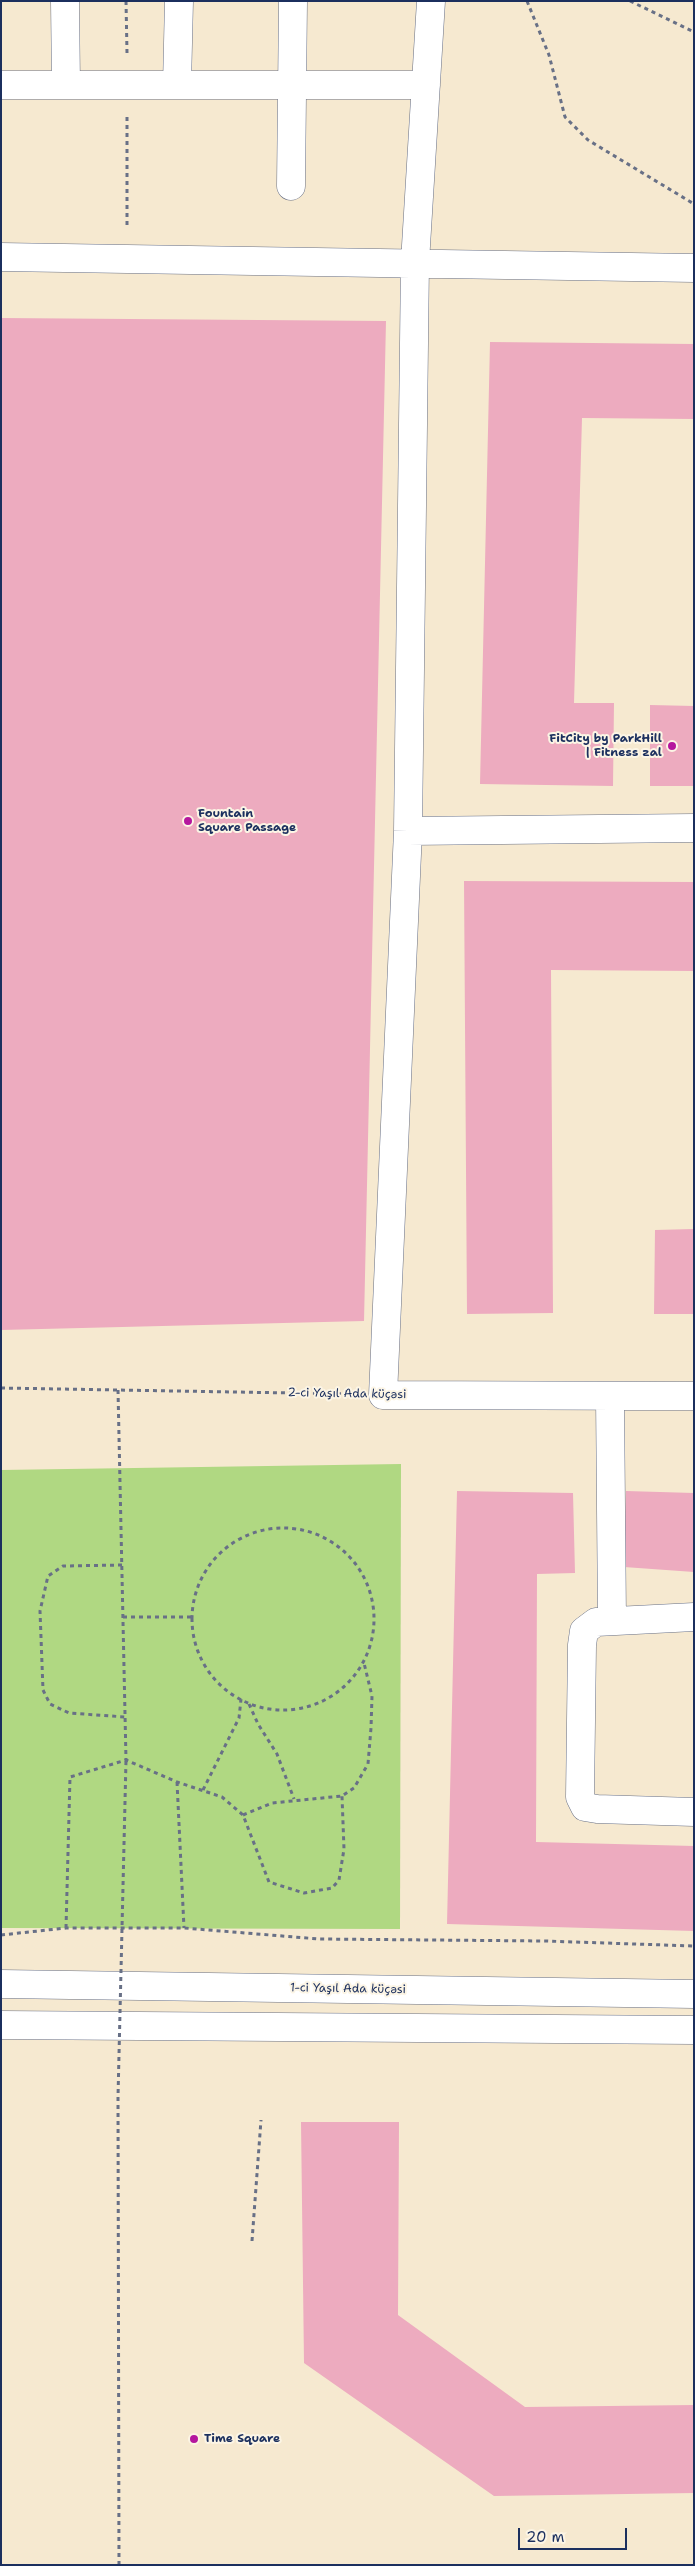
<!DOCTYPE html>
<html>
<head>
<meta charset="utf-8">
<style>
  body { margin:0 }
  #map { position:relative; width:695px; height:2566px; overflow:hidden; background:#f6e9d0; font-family:"Shantell Sans",sans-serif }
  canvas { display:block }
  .frame { position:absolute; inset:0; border:2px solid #1b2f5e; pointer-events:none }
  .scale { position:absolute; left:518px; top:2528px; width:109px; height:22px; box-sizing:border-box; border:2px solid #1b2f5e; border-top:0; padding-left:6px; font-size:15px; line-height:18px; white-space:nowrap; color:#1b2f5e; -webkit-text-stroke:4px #fcf5e5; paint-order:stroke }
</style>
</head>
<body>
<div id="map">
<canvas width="695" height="2566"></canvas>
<div class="frame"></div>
<div class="scale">20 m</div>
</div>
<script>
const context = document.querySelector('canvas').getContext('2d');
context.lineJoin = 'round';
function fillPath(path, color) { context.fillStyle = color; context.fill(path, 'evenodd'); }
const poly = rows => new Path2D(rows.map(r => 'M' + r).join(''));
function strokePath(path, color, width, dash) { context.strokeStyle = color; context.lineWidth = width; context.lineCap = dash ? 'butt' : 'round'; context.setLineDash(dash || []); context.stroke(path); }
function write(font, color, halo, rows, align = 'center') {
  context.font = font + ' "Shantell Sans",sans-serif'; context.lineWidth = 4; context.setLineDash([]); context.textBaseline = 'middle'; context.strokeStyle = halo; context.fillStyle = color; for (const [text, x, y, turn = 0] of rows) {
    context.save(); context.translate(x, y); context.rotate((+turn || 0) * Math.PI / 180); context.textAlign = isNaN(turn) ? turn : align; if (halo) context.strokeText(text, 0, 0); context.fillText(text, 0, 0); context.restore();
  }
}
fillPath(poly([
  [401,1464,400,1929,1,1928,1,1470]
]), '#b0d882');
fillPath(poly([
  [1,318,386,321,364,1321,1,1330],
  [490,342,694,344,694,419,582,418,574,703,614,703,613,786,480,784],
  [650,705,694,706,694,786,650,786],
  [464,881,694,882,694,971,551,970,553,1313,467,1314],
  [694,1229,694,1314,654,1314,655,1230],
  [457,1491,573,1493,575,1573,537,1574,536,1842,694,1846,694,1931,447,1924],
  [626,1491,694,1493,694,1572,624,1567],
  [301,2122,399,2122,398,2315,525,2407,694,2405,694,2493,494,2496,304,2363]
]), '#edabbf');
const minor = poly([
  [65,1,66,85],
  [431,1,415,262,408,831,383,1395,694,1396],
  [1,85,426,85],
  [177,85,179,1],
  [291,186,293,1],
  [1,257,694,268],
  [408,831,694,828],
  [610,1396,612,1621],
  [694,1617,596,1622,584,1631,582,1645,580,1797,585,1807,597,1809,694,1812],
  [1,1984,694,1994],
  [1,2025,694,2030]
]);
strokePath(minor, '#687086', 29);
strokePath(poly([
  [126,1,127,53],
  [527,1,549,55,565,117,588,140,694,204],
  [630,1,694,32],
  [127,117,127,226],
  [1,1388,351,1394],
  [118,1390,126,1760],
  '192 1619a91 91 0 1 1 182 0a91 91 0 1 1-182 0Z',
  [122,1565,63,1566,48,1576,40,1611,43,1690,50,1704,69,1713,125,1717],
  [123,1617,191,1617],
  [249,1704,258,1724,277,1754,294,1799],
  [177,1782,184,1928],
  [203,1790,239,1718,241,1699],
  [243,1815,272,1803,342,1796,354,1788,368,1764,371,1728,372,1696,364,1663],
  [66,1928,70,1777,126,1760,177,1782,222,1797,243,1815,269,1882,304,1893,332,1888,339,1880,344,1849,342,1796],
  [1,1935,66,1928,184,1928,319,1939,545,1941,694,1946],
  [252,2241,261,2120]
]), '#687086', 3, [4, 4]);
strokePath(minor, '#fff', 28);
strokePath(poly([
  [119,2565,118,2097,126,1760]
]), '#687086', 3, [4, 4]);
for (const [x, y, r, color] of [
  [672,746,5,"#b5179e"],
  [188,821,5,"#b5179e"],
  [194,2439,5,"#b5179e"]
]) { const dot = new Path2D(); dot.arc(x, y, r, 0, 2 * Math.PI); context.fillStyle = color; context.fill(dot); strokePath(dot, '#fcf5e5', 2); }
write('bold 12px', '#1b2f5e', '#fcf5e5', [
  ["FitCity by ParkHill",662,739,"right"],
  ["| Fitness zal",662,753,"right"],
  ["Fountain",198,814],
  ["Square Passage",198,828],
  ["Time Square",204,2439]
], 'left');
write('12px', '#1b2f5e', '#fcf5e5', [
  ["2-ci Yaşıl Ada küçəsi",347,1394,1],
  ["1-ci Yaşıl Ada küçəsi",348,1989,1]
]);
</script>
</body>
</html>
